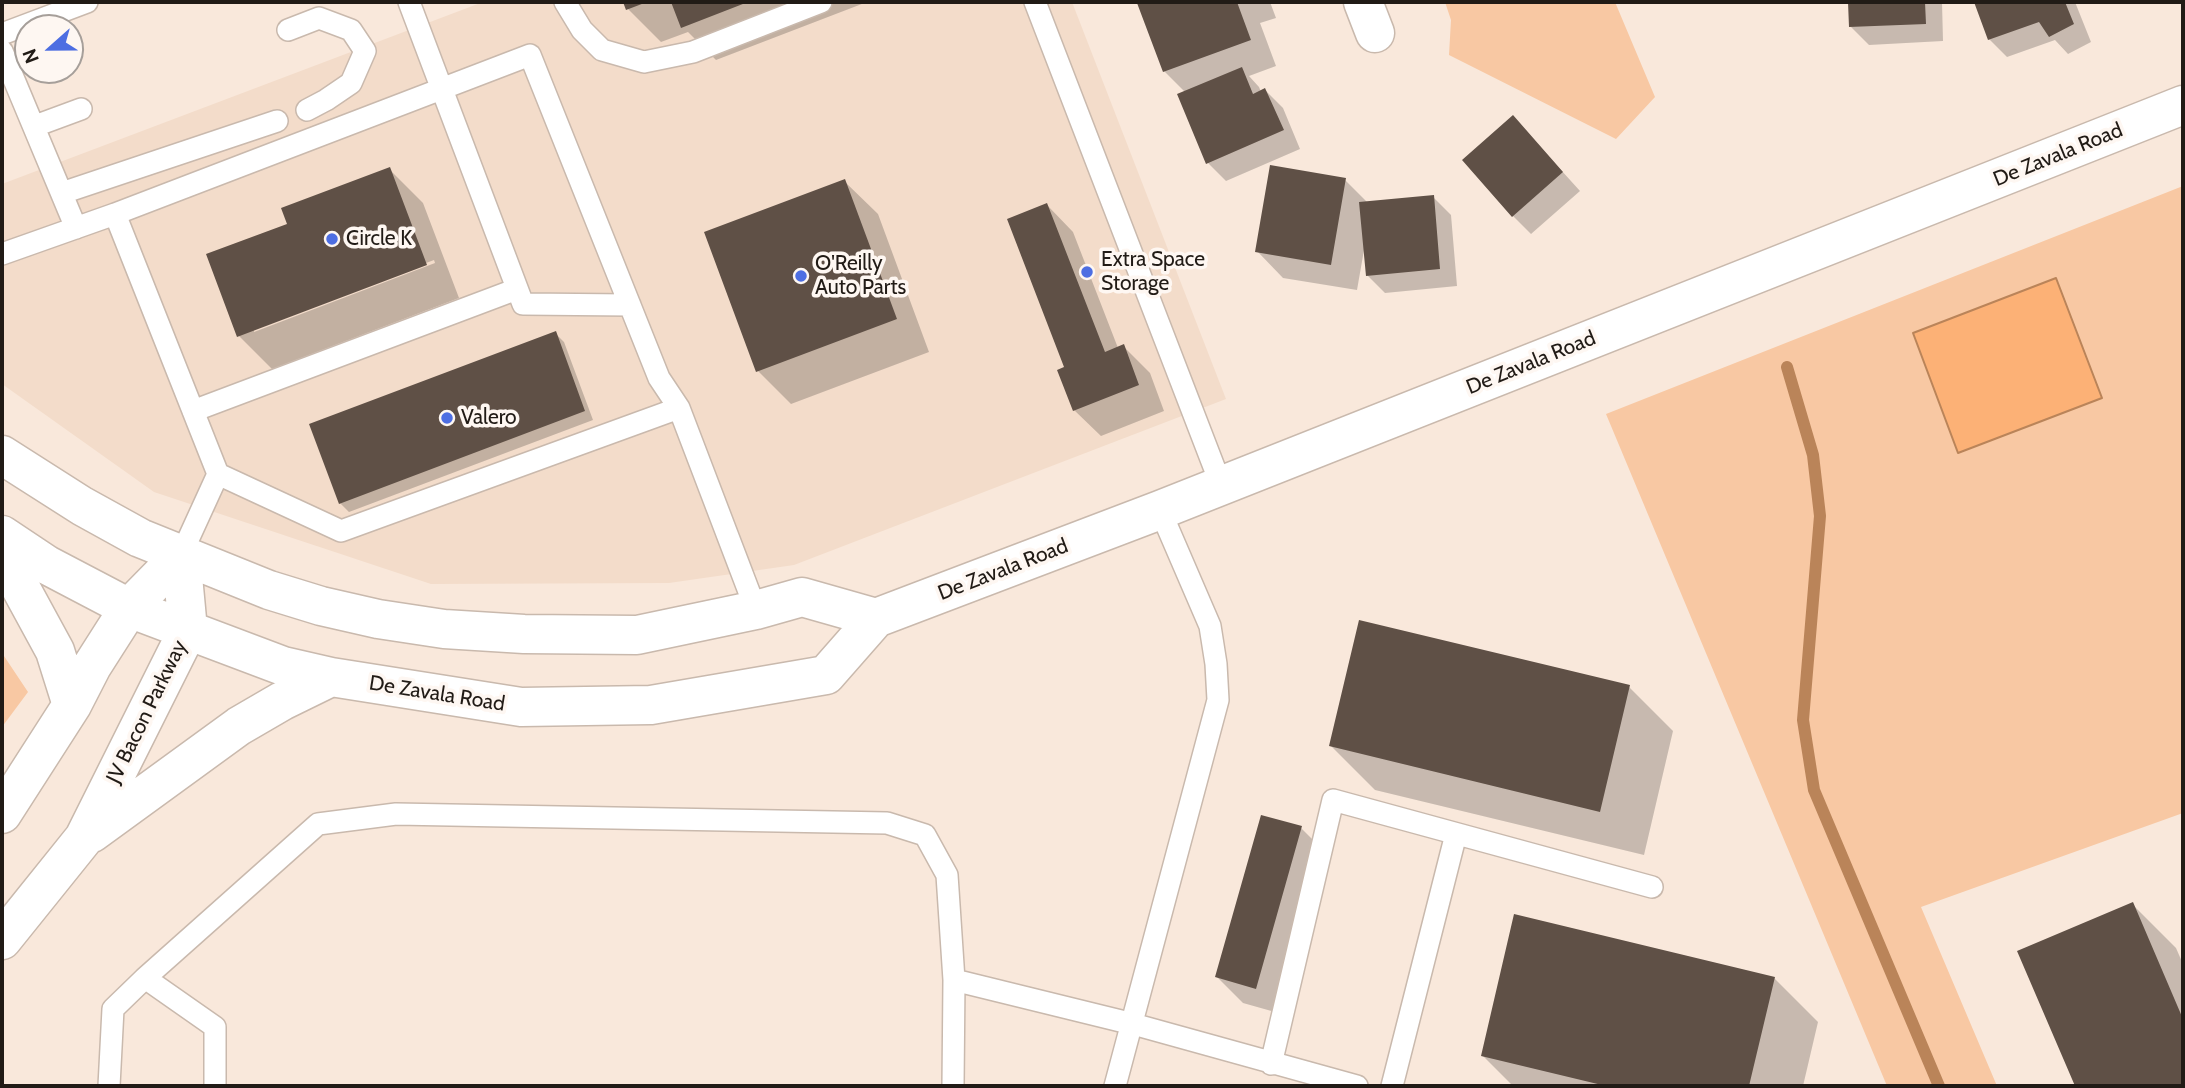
<!DOCTYPE html>
<html>
<head>
<meta charset="utf-8">
<style>
  body { margin:0 }
  #map { position:relative; width:2185px; height:1088px; overflow:hidden; background:#f9e8db; font-family:Cabin,sans-serif }
  canvas { display:block }
  .frame { position:absolute; inset:0; border:4px solid #211b16; pointer-events:none }
  .north { position:absolute; left:14px; top:14px; width:70px; height:70px; box-sizing:border-box; background:#fef7f2; border:2px solid #a69f9a; border-radius:50%; rotate:249deg; font-size:19px; font-weight:700; line-height:28px; text-align:center; color:#211b16 }
  .north::after { content:''; display:block; margin:auto; width:24px; height:32px; background:#4d6ee2; clip-path:polygon(50% 0,100% 100%,50% 72%,0 100%) }
</style>
</head>
<body>
<div id="map">
<canvas width="2185" height="1088"></canvas>
<div class="frame"></div>
<div class="north">N</div>
</div>
<script>
const context = document.querySelector('canvas').getContext('2d');
context.lineJoin = 'round';
function fillPath(path, color) { context.fillStyle = color; context.fill(path, 'evenodd'); }
const poly = rows => new Path2D(rows.map(r => 'M' + r).join(''));
function strokePath(path, color, width, dash) { context.strokeStyle = color; context.lineWidth = width; context.lineCap = dash ? 'butt' : 'round'; context.setLineDash(dash || []); context.stroke(path); }
function write(font, color, halo, rows, align = 'center') {
  context.font = font + ' Cabin,sans-serif'; context.lineWidth = 7; context.setLineDash([]); context.textBaseline = 'middle'; context.strokeStyle = halo; context.fillStyle = color; for (const [text, x, y, turn = 0] of rows) {
    context.save(); context.translate(x, y); context.rotate((+turn || 0) * Math.PI / 180); context.textAlign = isNaN(turn) ? turn : align; if (halo) context.strokeText(text, 0, 0); context.fillText(text, 0, 0); context.restore();
  }
}
fillPath(poly([
  [483,2,1072,2,1226,399,794,565,669,583,431,584,154,492,2,384,2,184]
]), '#f3dcca');
fillPath(poly([
  [1445,2,1615,2,1655,97,1616,139,1449,55,1451,20],
  [2183,186,2183,813,1921,907,1997,1086,1887,1086,1606,414],
  [2,653,28,692,2,727]
]), '#f8c8a3');
const water = poly([
  [2056,278,2102,398,1958,453,1913,333,2056,278]
]);
fillPath(water, '#fcb176');
strokePath(water, '#ba8459', 2);
fillPath(poly([
  [625,2,867,2,716,60,688,32,661,42,628,9],
  [1145,2,1270,2,1276,18,1260,23,1276,66,1249,76,1259,87,1261,92,1265,90,1283,108,1300,149,1226,181,1208,163,1185,92,1164,71,1139,4],
  [1850,2,1942,2,1943,41,1869,45,1851,27],
  [1976,2,2075,2,2091,42,2068,54,2055,40,2007,57,1989,39],
  [1513,117,1580,191,1531,234,1513,216],
  [389,169,423,203,459,298,272,369,239,336,289,225],
  [434,260,435,263,254,332,254,328],
  [1345,180,1368,203,1433,197,1451,215,1457,286,1385,293,1367,275,1364,250,1357,290,1283,278,1257,251],
  [844,181,878,214,929,352,791,404,758,371],
  [1047,205,1073,232,1118,348,1123,346,1150,373,1164,411,1101,436,1074,410,1066,368],
  [555,333,564,342,593,420,349,512,340,503],
  [1629,687,1673,731,1644,855,1375,790,1331,746],
  [1301,828,1327,854,1282,1014,1243,1003,1217,977],
  [2132,904,2176,948,2183,964,2183,1086,2077,1086,2020,952],
  [1774,978,1818,1022,1803,1086,1513,1086,1483,1056]
]), '#0003');
strokePath(poly([
  [1787,367,1813,455,1820,516,1803,720,1814,790,1939,1086]
]), '#ba8459', 12);
fillPath(poly([
  [623,2,647,2,626,10],
  [671,2,748,2,681,28],
  [1140,2,1237,2,1251,40,1163,72,1137,3],
  [1848,2,1925,2,1926,24,1849,27],
  [1974,2,2065,2,2074,24,2049,37,2039,22,1988,40],
  [1242,67,1253,94,1265,88,1284,130,1206,164,1177,94],
  [1513,115,1563,172,1512,217,1462,160],
  [1270,165,1346,178,1331,265,1255,252],
  [390,167,427,265,237,337,206,254,287,224,281,208],
  [845,179,897,319,756,372,704,232],
  [1434,195,1440,269,1366,276,1359,202],
  [1047,203,1105,352,1124,344,1139,385,1073,411,1057,370,1064,367,1007,219],
  [556,331,585,411,339,504,309,424],
  [1359,620,1630,685,1600,812,1329,746],
  [1261,815,1302,826,1256,989,1215,977],
  [2133,902,2183,1019,2183,1086,2075,1086,2017,951],
  [1514,914,1775,977,1749,1086,1606,1086,1481,1056]
]), '#5f5046');
const lane = poly([
  [409,2,523,304,630,305],
  [565,2,582,30,602,50,644,62,693,52,821,2],
  [1035,2,1221,485],
  [288,30,319,18,351,30,365,51,351,83,326,100,307,110],
  [2,34,87,2],
  [2,51,76,228],
  [35,126,81,109],
  [62,193,277,121],
  [115,214,218,474,181,555],
  [2,254,115,214,530,55,659,378,679,408,756,610],
  [193,411,517,289],
  [218,474,341,531,679,408],
  [145,978,215,1027,215,1086],
  [954,980,1133,1024,1357,1086],
  [1271,1064,1333,800,1652,887],
  [109,1086,113,1009,145,978,318,824,396,814,887,823,925,835,947,875,954,980,953,1086],
  [1115,1086,1218,700,1216,664,1210,626,1160,510],
  [1392,1086,1456,834]
]);
const street = poly([
  [1363,2,1375,33]
]);
const secondary = poly([
  [2,455,82,506,140,538,269,590,321,606,378,619,444,629,524,634,637,635,756,610,802,597,876,618],
  [2,535,47,565,129,608,283,666,331,677,521,707,651,705,826,675,876,618,1160,510,2183,105],
  [2,561,18,583,55,651,72,705],
  [2,814,72,705,92,666,129,608,181,555],
  [92,833,239,726,282,701,331,677],
  [2,940,84,838,188,630,181,555]
]);
strokePath(lane, '#c9b9ad', 24);
strokePath(street, '#c9b9ad', 41);
strokePath(secondary, '#c9b9ad', 41);
strokePath(lane, '#fff', 21);
strokePath(street, '#fff', 38);
strokePath(secondary, '#fff', 38);
for (const [x, y, r, color] of [
  [332,239,7,"#4d6ee2"],
  [1087,272,7,"#4d6ee2"],
  [801,276,7,"#4d6ee2"],
  [447,418,7,"#4d6ee2"]
]) { const dot = new Path2D(); dot.arc(x, y, r, 0, 2 * Math.PI); context.fillStyle = color; context.fill(dot); strokePath(dot, '#fef7f2', 2.5); }
write('21px', '#211b16', '#fef7f2', [
  ["De Zavala Road",2058,155,-22],
  ["De Zavala Road",1531,363,-22],
  ["De Zavala Road",1003,570,-21],
  ["De Zavala Road",437,694,9],
  ["JV Bacon Parkway",147,712,-64]
]);
write('21px', '#211b16', '#fef7f2', [
  ["Circle K",346,239],
  ["Extra Space",1101,260],
  ["Storage",1101,284],
  ["O'Reilly",815,264],
  ["Auto Parts",815,288],
  ["Valero",461,418]
], 'left');
</script>
</body>
</html>
